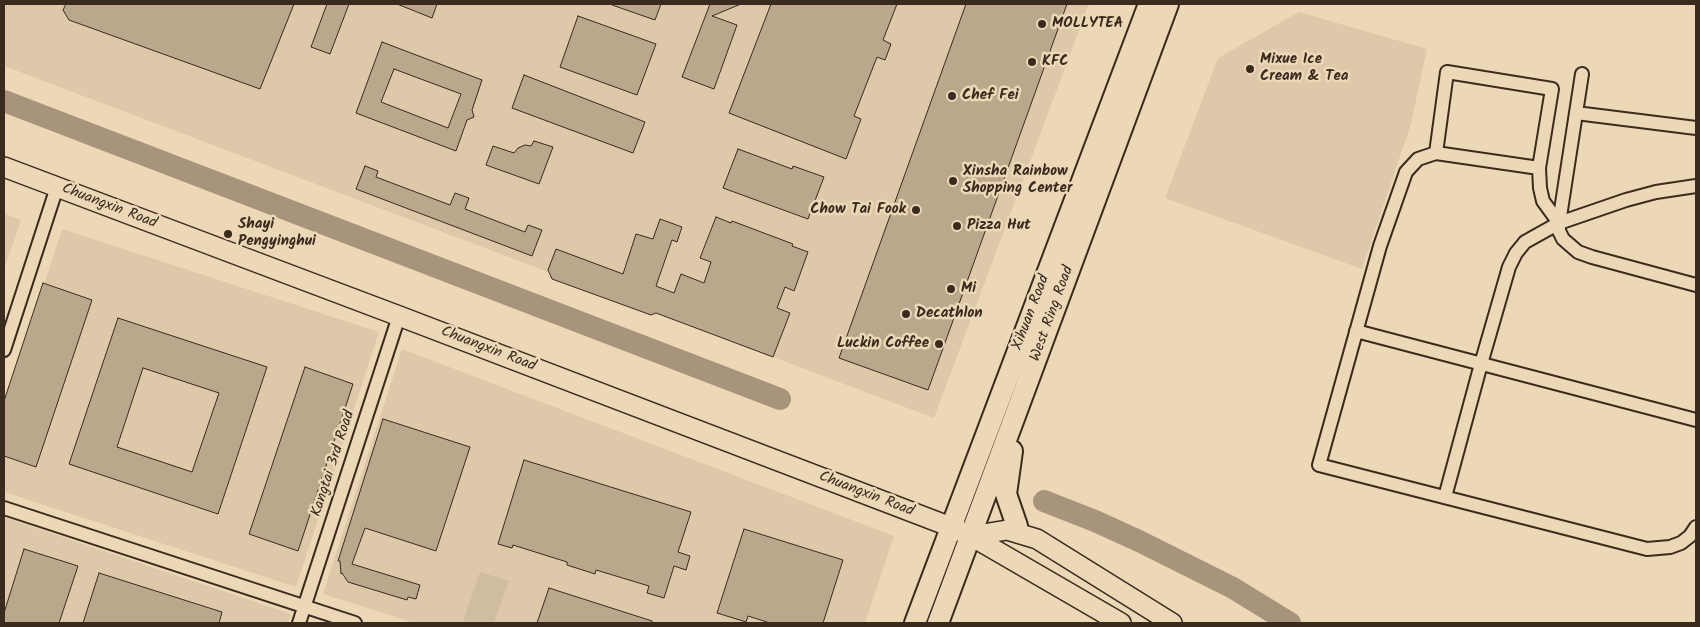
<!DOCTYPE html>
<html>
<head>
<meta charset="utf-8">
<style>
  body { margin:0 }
  #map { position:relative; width:1700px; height:627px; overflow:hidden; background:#ecd8b7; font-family:Kalam,sans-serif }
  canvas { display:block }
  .frame { position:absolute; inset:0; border:5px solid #3b2a1e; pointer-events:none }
</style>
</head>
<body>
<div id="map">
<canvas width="1700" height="627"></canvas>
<div class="frame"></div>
</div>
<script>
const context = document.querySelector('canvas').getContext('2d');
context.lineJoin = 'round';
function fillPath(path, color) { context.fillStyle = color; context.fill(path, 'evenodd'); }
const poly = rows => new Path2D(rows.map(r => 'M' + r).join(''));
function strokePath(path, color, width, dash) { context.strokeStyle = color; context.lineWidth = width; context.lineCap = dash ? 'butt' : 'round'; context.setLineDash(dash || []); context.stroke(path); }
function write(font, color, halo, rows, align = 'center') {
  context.font = font + ' Kalam,sans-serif'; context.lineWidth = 5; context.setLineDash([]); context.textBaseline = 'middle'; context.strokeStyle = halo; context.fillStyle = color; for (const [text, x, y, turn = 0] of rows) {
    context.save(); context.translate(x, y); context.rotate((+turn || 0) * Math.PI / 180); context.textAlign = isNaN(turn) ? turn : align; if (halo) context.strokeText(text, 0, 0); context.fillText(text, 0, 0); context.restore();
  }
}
fillPath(poly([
  [4,4,1089,4,934,418,4,66],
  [1299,12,1427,49,1411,124,1362,269,1165,198,1218,58],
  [4,214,21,220,4,270],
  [62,229,379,332,296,587,4,492,4,408],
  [402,349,894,536,865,623,415,623,323,594],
  [4,517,291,614,288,623,4,623]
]), '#ddc9aa');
fillPath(poly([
  [480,572,509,581,494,623,463,622]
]), '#d0bc9e');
strokePath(poly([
  [4,101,780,399],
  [1044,501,1095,521,1139,541,1233,588,1290,623]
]), '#a7947b', 22);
const building = poly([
  [66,4,294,4,260,89,69,20,63,10,66,4],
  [327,4,349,4,330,54,311,47,327,4],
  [397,4,437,4,432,18,397,4],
  [613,4,661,4,655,20,612,5,613,4],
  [710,4,741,4,712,16,737,25,714,89,682,77,710,4],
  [771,4,897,4,883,40,891,44,885,60,877,57,854,116,861,119,846,159,729,113,771,4],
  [966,4,1067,4,928,390,839,358,966,4],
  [578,16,656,44,637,95,560,67,578,16],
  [382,42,482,80,472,110,474,117,467,120,456,151,356,113,382,42],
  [394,69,461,94,448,128,381,102,394,69],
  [524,75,645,122,633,153,512,108,524,75],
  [534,141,553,147,539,184,486,165,493,146,514,153,518,148,525,145,531,146,534,141],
  [738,149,792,169,793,166,824,177,808,219,723,188,738,149],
  [365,166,378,171,376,177,450,205,455,193,469,198,465,209,525,232,528,225,542,230,532,256,356,189,365,166],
  [716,217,731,223,732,221,793,244,792,246,808,252,794,291,785,287,777,308,790,313,773,357,656,313,651,315,552,279,548,270,556,249,623,274,636,234,653,239,660,219,682,227,677,242,672,240,656,286,674,293,681,274,704,283,711,262,700,258,716,217],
  [43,283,92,300,36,467,4,456,4,401,43,283],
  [118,318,267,367,218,514,69,464,118,318],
  [143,368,219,393,192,472,117,447,143,368],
  [305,367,353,384,298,551,249,534,305,367],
  [383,419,470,447,436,551,365,528,352,564,420,585,416,599,408,597,407,600,348,582,342,573,341,574,340,561,338,561,383,419],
  [524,460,691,512,678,552,690,556,686,570,674,566,664,598,647,593,649,586,596,570,595,574,567,565,567,562,513,545,512,548,498,544,524,460],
  [744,529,843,560,823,623,770,623,748,616,746,622,717,613,744,529],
  [24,549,78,566,59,623,4,623,4,613,24,549],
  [99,573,222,612,219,623,83,623,99,573],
  [549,588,652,621,652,623,537,623,549,588]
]);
fillPath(building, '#bba78c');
strokePath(building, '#3b2a1e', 1);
const street = poly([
  [1582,74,1559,223,1559,231,1563,239,1578,252,1592,257,1696,285],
  [1576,113,1696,128],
  [1436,153,1447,72,1552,89,1539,168,1540,188,1543,201,1559,223],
  [1539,168,1436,153,1418,159,1406,172,1380,246,1319,465,1647,549,1670,547,1681,543,1690,536,1696,527],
  [1356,331,1696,420],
  [4,350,57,187],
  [1445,497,1481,364,1509,267,1516,253,1525,242,1559,223,1626,200,1656,192,1696,186],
  [4,508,355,623],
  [299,623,399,316]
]);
const secondary = poly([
  [4,167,399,316,951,527,971,536,1121,623],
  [971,536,1007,530,1037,539,1172,623]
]);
const primary = poly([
  [1012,451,1006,494,1017,526],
  [915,623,1149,4],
  [938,623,1168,4]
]);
strokePath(street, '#3b2a1e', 16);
strokePath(secondary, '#3b2a1e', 22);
strokePath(primary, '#3b2a1e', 24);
strokePath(street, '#ecd8b7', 12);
strokePath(secondary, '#ecd8b7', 19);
strokePath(primary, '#ecd8b7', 20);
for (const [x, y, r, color] of [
  [1042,24,5,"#3b2a1e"],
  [1032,62,5,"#3b2a1e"],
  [1250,69,5,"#3b2a1e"],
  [952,96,5,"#3b2a1e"],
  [953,181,5,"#3b2a1e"],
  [916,210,5,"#3b2a1e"],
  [957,226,5,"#3b2a1e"],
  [228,234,5,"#3b2a1e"],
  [951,289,5,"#3b2a1e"],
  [906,314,5,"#3b2a1e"],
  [939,344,5,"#3b2a1e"]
]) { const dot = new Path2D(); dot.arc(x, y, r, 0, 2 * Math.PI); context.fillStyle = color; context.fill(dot); strokePath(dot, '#ecd8b7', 2); }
write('bold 15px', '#3b2a1e', '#ecd8b7', [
  ["MOLLYTEA",1052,24],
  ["Mixue Ice",1260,60],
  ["Cream & Tea",1260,77],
  ["KFC",1042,62],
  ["Chef Fei",962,96],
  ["Xinsha Rainbow",963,172],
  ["Shopping Center",963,189],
  ["Chow Tai Fook",906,210,"right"],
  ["Shayi",238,225],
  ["Pengyinghui",238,242],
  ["Pizza Hut",967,226],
  ["Mi",961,289],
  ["Decathlon",916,314],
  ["Luckin Coffee",929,344,"right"]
], 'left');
write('15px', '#3b2a1e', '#ecd8b7', [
  ["Chuangxin Road",109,207,21],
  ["Xihuan Road",1032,313,-69],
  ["West Ring Road",1053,314,-70],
  ["Chuangxin Road",488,350,21],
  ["Kangtai 3rd Road",334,464,-72],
  ["Chuangxin Road",866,495,21]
]);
</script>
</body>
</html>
